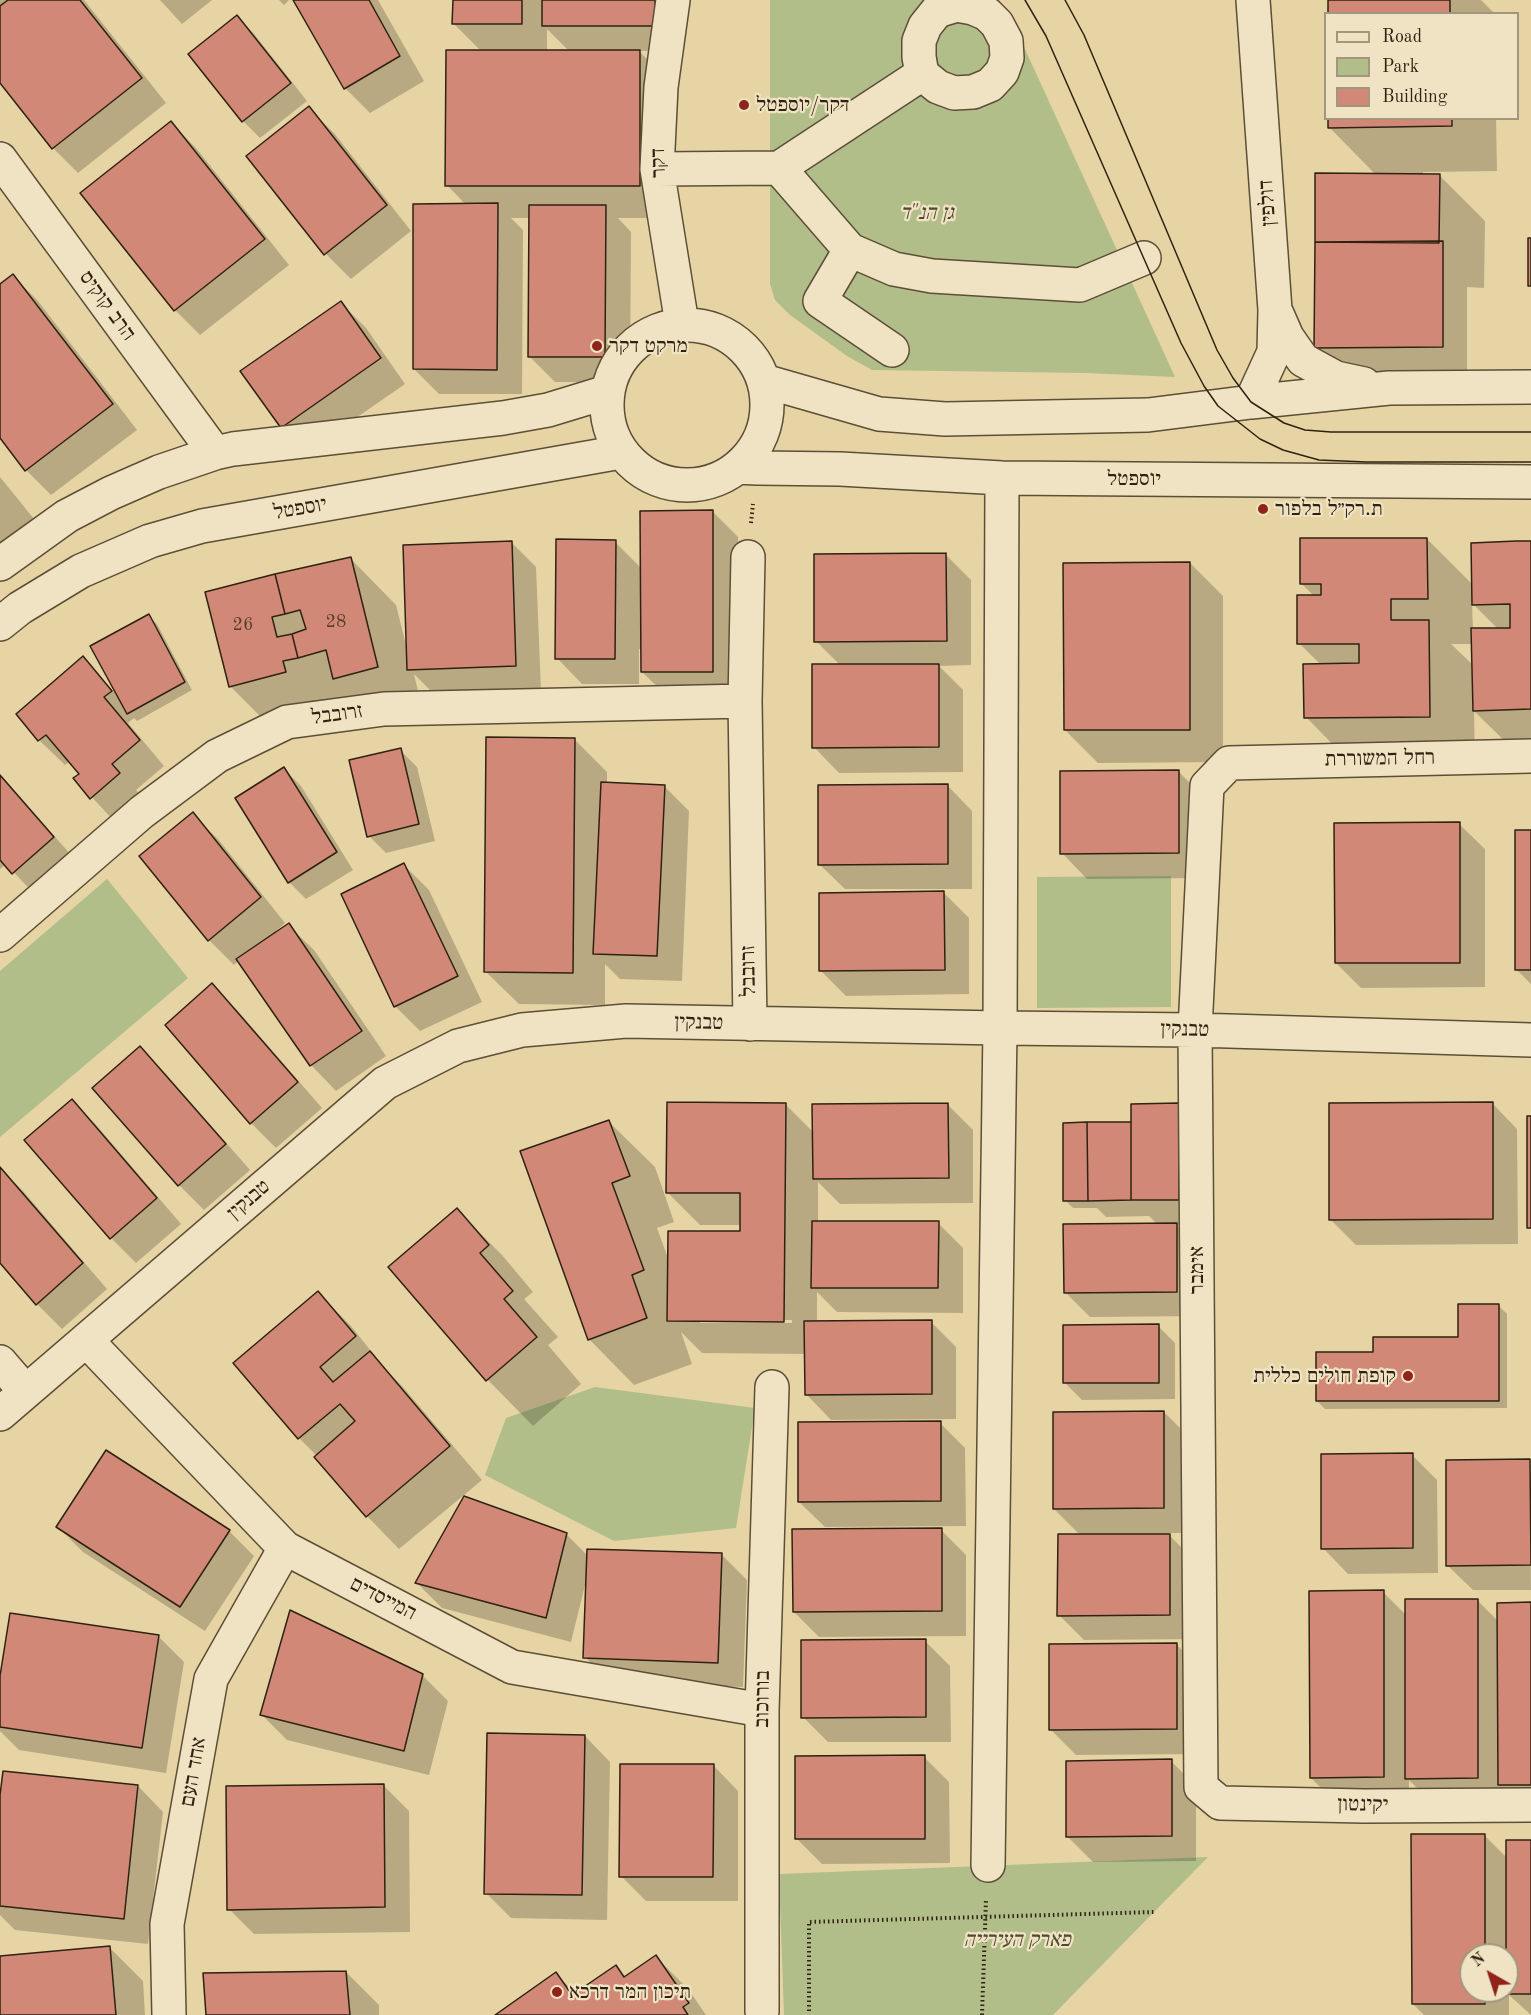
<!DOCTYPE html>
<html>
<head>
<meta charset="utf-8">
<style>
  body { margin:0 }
  #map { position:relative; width:1531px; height:2015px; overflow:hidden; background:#e6d4a4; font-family:"Old Standard TT",serif }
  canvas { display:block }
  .legend { position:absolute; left:1324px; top:12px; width:195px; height:108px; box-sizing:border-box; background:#efe3c4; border:2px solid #a2967c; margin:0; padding:8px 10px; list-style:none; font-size:18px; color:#2f2211 }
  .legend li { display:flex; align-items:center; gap:12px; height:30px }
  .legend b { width:30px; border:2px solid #a2967c }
  .north { position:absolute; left:1459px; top:1943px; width:60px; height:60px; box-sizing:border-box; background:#efe3c4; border:2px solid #a2967c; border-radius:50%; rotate:321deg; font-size:16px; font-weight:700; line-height:24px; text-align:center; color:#2f2211 }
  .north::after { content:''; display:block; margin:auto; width:21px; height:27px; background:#8f2418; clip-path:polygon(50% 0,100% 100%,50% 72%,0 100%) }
</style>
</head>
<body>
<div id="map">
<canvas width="1531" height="2015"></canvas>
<ul class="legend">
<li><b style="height:8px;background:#efe3c4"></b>Road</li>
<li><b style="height:16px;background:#b1be89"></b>Park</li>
<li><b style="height:16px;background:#d18877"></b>Building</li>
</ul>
<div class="north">N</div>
</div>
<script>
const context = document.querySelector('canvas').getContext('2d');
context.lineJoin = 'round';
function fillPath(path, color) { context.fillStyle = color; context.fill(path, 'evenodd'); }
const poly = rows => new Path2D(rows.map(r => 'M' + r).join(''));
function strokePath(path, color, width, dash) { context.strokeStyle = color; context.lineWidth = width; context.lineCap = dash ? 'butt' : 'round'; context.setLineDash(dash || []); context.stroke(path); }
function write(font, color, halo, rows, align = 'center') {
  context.font = font + ' "Old Standard TT","Frank Ruhl Libre",serif'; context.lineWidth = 4.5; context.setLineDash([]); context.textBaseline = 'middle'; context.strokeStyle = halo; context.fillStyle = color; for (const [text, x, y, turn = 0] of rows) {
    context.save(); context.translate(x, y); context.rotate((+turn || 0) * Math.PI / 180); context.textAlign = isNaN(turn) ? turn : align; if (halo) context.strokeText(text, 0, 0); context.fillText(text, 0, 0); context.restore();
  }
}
fillPath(poly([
  [770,0,999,0,1019,36,1175,377,1086,373,872,370,847,356,790,315,775,300,770,284],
  [1171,876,1171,1007,1037,1008,1037,877],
  [107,879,188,978,0,1137,0,971],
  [595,1387,755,1408,736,1528,614,1541,485,1475,506,1418],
  [1208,1857,1053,2015,784,2015,779,1874]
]), '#b1be89');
fillPath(poly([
  [0,0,84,0,166,103,78,173,53,148,0,81],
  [160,0,212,0,182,24],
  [279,0,289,0,284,5],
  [295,0,378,0,424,81,370,113,345,88],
  [454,0,680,0,679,51,639,51,672,84,672,218,618,218,631,232,630,382,555,382,529,356,530,218,511,218,523,230,522,394,439,394,414,369,466,205,447,185,482,52,454,24],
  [547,29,570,52,547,52],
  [1330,0,1481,0,1495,14,1330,14],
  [237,17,254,34,307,101,260,138,243,121],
  [308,108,334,133,411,231,351,279,326,254],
  [1329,118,1496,118,1497,171,1423,172,1423,175,1439,175,1485,221,1484,288,1467,287,1467,372,1340,372,1315,347,1376,175,1329,127],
  [171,123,196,148,289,265,200,335,175,310,83,194],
  [13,276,38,301,137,430,51,495,26,470,0,435,0,286],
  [341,303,366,328,405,384,307,452,282,427],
  [0,477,34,519,0,546],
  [712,511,738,537,738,696,668,697,642,672,642,649,639,649,639,684,582,684,557,658,615,542,642,569],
  [1427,539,1473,585,1531,543,1531,756,1520,756,1474,711,1475,762,1351,763,1306,717,1321,665,1299,643,1314,596,1301,583],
  [1472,603,1499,630,1473,630],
  [1451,644,1473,644,1474,666],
  [511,542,536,567,541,691,434,694,414,674,423,712,276,732,230,686,207,593,351,559,396,605,406,645],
  [946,555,971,580,971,665,939,666,963,690,963,772,839,773,814,747,840,665,816,641],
  [1190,563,1223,596,1223,762,1098,763,1065,730],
  [149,616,157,624,192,690,137,721,134,718,128,723,164,766,136,790,144,799,116,823,75,779,81,774,70,761,65,765,39,740,18,714,83,658,117,695],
  [574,739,607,772,607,784,664,786,689,811,682,981,620,979,605,964,605,1005,519,1004,486,972],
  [400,750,417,767,435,841,386,853,369,836],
  [284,769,301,786,353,870,306,899,289,882],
  [1178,771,1203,796,1203,878,1087,879,1062,853],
  [0,774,78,863,38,898,6,864,0,869],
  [947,785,972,811,972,889,845,889,819,864],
  [192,814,218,839,285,923,276,931,277,933,288,925,314,950,386,1056,336,1091,311,1065,239,960,234,965,209,940],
  [1459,824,1485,849,1485,987,1361,988,1336,963],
  [1531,831,1531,984,1517,970],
  [404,865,429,890,482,1002,420,1031,395,1006],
  [944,893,969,918,969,994,846,996,821,971],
  [212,985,237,1010,322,1108,276,1148,251,1123],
  [140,1048,165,1073,250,1170,204,1210,179,1185,94,1088],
  [72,1101,97,1126,181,1224,136,1263,111,1238],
  [1492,1103,1517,1129,1518,1244,1356,1245,1331,1220],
  [786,1105,814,1133,948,1105,973,1130,973,1203,840,1204,818,1182,818,1222,938,1223,963,1248,963,1313,837,1312,817,1292,817,1322,931,1322,956,1347,956,1419,831,1420,806,1394,806,1354,702,1353,681,1332,692,1364,634,1385,589,1339,609,1122,655,1167,674,1222,657,1228,669,1261,741,1233,741,1225,700,1225,667,1192],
  [700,1320,792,1320,792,1323,700,1323],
  [1179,1105,1204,1130,1204,1224,1177,1225,1201,1249,1202,1316,1090,1317,1065,1292,1157,1224,1149,1216,1106,1217,1097,1208,1073,1208,1065,1200,1132,1124],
  [0,1169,23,1191,107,1289,62,1329,37,1304,0,1261],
  [457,1210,502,1255,533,1292,524,1299,558,1337,548,1345,581,1384,533,1426,488,1380,390,1267],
  [318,1293,351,1326,387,1371,402,1386,482,1480,399,1549,367,1516,317,1456,299,1438],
  [1499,1306,1507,1314,1507,1408,1325,1409,1317,1401,1459,1339],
  [1158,1326,1175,1343,1175,1399,1082,1400,1065,1383],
  [1164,1412,1189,1437,1189,1533,1167,1533,1194,1560,1195,1639,1084,1640,1059,1615,1081,1536,1054,1509],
  [940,1423,965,1448,966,1526,825,1527,799,1502],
  [1412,1455,1437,1480,1438,1573,1348,1574,1323,1548],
  [1530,1461,1531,1590,1473,1590,1447,1565],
  [58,1527,229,1531,254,1556,205,1631,83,1552],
  [941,1530,966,1555,966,1636,819,1637,794,1612],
  [566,1534,589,1557,722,1555,747,1580,743,1687,610,1683,585,1657,586,1581,571,1642,442,1608,417,1583],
  [1383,1592,1406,1615,1477,1600,1499,1622,1531,1604,1531,1810,1524,1810,1502,1788,1502,1803,1432,1803,1409,1780,1409,1802,1336,1803,1311,1778],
  [11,1614,159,1637,184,1662,166,1773,19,1750,0,1731,0,1685],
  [925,1641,950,1666,951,1742,828,1742,803,1717],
  [1177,1645,1202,1670,1202,1754,1076,1755,1051,1730],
  [422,1675,448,1701,429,1775,287,1740,262,1715],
  [585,1736,610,1762,607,1920,511,1918,486,1893],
  [924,1757,949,1782,950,1863,822,1864,797,1839],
  [1171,1761,1196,1786,1196,1861,1093,1862,1068,1837],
  [713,1765,738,1791,738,1901,646,1901,621,1876],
  [138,1786,163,1812,148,1944,15,1930,0,1915,0,1809],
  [384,1786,409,1811,410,1932,254,1934,229,1909],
  [1484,1835,1507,1858,1531,1842,1531,2015,1509,1995,1509,2015,1424,2015,1413,2004],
  [1471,1955,1507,1955,1507,1991,1471,1991],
  [110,1948,143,1981,145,2015,0,2015,0,1957],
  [656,1957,689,1990,706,2015,498,2015,556,1974,576,1994,616,1967,626,1977],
  [346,1972,379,2005,379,2015,207,2015]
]), '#0003');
const building = poly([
  [8,0,80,0,142,78,52,149,0,83,0,6,8,0],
  [293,0,369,0,400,56,344,89,293,0],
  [453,0,522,0,522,24,452,24,453,0],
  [542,0,655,0,655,26,542,26,542,0],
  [1328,0,1450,0,1450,14,1328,14,1328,0],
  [237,15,291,83,242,122,188,54,237,15],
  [446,50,640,50,640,186,445,186,446,50],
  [309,106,387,205,324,255,246,156,309,106],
  [1328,118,1452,118,1452,126,1328,128,1328,118],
  [171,121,265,239,174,311,80,193,171,121],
  [1315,173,1440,174,1439,243,1315,242,1315,173],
  [498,203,497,370,413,369,413,204,498,203],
  [529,205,606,205,605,357,528,357,529,205],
  [1528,238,1531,238,1531,286,1528,286,1528,238],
  [1443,241,1443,347,1314,348,1315,242,1443,241],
  [13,274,113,404,25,471,0,438,0,284,13,274],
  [341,301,381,358,281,428,240,371,341,301],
  [713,510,713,672,641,672,640,511,713,510],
  [1300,538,1427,538,1428,599,1391,599,1391,620,1429,620,1430,717,1304,718,1303,664,1359,663,1359,644,1297,644,1297,595,1321,595,1321,584,1300,584,1300,538],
  [556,539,616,540,615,659,555,659,556,539],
  [512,541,516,666,407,670,403,545,512,541],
  [1516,541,1531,541,1531,709,1473,711,1471,628,1510,628,1510,604,1472,605,1471,543,1516,541],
  [946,553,947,641,814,642,814,554,946,553],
  [351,557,378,667,333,679,326,650,298,658,292,634,306,629,300,610,285,614,275,574,351,557],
  [1190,562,1190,730,1064,730,1063,563,1190,562],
  [275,574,285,614,272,617,277,637,292,634,298,658,283,661,286,672,229,687,205,592,275,574],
  [149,614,185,682,127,714,90,646,149,614],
  [83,656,112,691,104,697,140,740,112,764,120,773,90,799,73,778,79,774,46,735,38,741,16,714,83,656],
  [812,664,939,664,939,747,812,748,812,664],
  [486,737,575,738,573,973,484,972,486,737],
  [401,748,419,824,367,837,349,760,401,748],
  [284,767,337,852,288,883,235,798,284,767],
  [1179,770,1179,853,1060,854,1060,771,1179,770],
  [0,775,54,837,12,874,0,860,0,775],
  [601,782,665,785,657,956,593,954,601,782],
  [948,784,948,864,818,865,818,785,948,784],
  [193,812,261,897,208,941,139,856,193,812],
  [1460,822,1460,963,1335,963,1334,823,1460,822],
  [1515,830,1531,830,1531,970,1515,970,1515,830],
  [404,863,458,976,394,1007,341,894,404,863],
  [944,891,945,970,819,971,819,893,944,891],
  [289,923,362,1031,310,1066,236,959,289,923],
  [212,983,298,1082,250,1124,165,1025,212,983],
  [140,1046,226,1144,178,1186,92,1088,140,1046],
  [72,1099,157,1198,110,1239,24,1140,72,1099],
  [667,1102,786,1103,784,1322,667,1321,668,1231,740,1231,740,1193,666,1193,667,1102],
  [1493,1102,1493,1219,1329,1220,1329,1103,1493,1102],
  [948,1103,949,1178,813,1179,812,1104,948,1103],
  [1179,1103,1179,1200,1131,1200,1131,1104,1179,1103],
  [1527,1116,1531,1116,1531,1228,1527,1228,1527,1116],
  [609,1120,630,1176,612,1183,644,1270,632,1275,647,1318,588,1340,520,1151,609,1120],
  [1087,1122,1131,1122,1131,1200,1088,1201,1087,1122],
  [1087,1122,1088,1201,1063,1201,1063,1123,1087,1122],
  [0,1167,83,1263,36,1305,0,1263,0,1167],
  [457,1208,489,1245,480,1253,513,1291,504,1299,537,1337,486,1381,388,1267,457,1208],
  [812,1221,939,1221,938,1288,811,1288,812,1221],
  [1177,1223,1177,1292,1064,1293,1063,1224,1177,1223],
  [318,1291,356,1336,320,1367,333,1382,370,1351,450,1446,366,1517,314,1457,355,1421,340,1404,298,1439,233,1363,318,1291],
  [1458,1304,1499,1304,1499,1401,1316,1401,1316,1352,1373,1352,1373,1337,1458,1337,1458,1304],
  [932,1320,932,1394,805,1395,804,1321,932,1320],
  [1159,1324,1159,1383,1063,1383,1063,1325,1159,1324],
  [1164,1411,1164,1508,1053,1509,1053,1412,1164,1411],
  [941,1421,941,1501,798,1502,798,1422,941,1421],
  [106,1450,230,1530,180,1607,56,1527,106,1450],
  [1413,1453,1413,1548,1321,1549,1321,1454,1413,1453],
  [1530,1459,1531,1565,1446,1566,1446,1460,1530,1459],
  [464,1496,567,1533,546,1618,415,1583,464,1496],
  [942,1528,942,1611,793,1612,792,1529,942,1528],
  [1058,1534,1170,1534,1170,1615,1057,1616,1058,1534],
  [587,1549,722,1553,718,1663,583,1658,587,1549],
  [1384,1590,1384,1777,1310,1778,1309,1591,1384,1590],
  [1405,1599,1478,1599,1478,1778,1405,1779,1405,1599],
  [1531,1602,1531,1785,1498,1785,1497,1603,1531,1602],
  [290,1610,423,1674,404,1751,260,1715,290,1610],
  [10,1613,159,1635,142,1748,0,1727,0,1676,10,1613],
  [926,1639,926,1717,801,1718,801,1640,926,1639],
  [1177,1643,1177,1729,1049,1730,1049,1644,1177,1643],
  [487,1733,585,1735,582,1895,484,1894,487,1733],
  [925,1755,925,1839,795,1839,795,1756,925,1755],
  [1172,1759,1172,1836,1066,1837,1066,1761,1172,1759],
  [620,1764,714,1764,713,1877,619,1877,620,1764],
  [3,1771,138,1785,124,1919,0,1906,0,1795,3,1771],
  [384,1784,385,1907,227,1910,226,1786,384,1784],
  [1411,1834,1485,1834,1485,1955,1471,1955,1471,1991,1485,1991,1485,2004,1412,2004,1411,1834],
  [1506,1840,1531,1840,1531,1994,1506,1994,1506,1840],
  [110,1946,116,2015,0,2015,0,1956,110,1946],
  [656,1955,689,2003,683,2007,688,2015,495,2015,556,1972,572,1995,616,1965,624,1977,656,1955],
  [346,1971,350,2015,206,2015,203,1973,346,1971]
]);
fillPath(building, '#d18877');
strokePath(building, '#2f2211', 1.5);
const minor = poly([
  [673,0,661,87,657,169,682,324],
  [0,159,215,453],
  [657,169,779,168],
  [850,250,779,168,922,74,919,57,919,41,925,26,937,11,957,5,973,8,987,14,997,24,1006,41,1007,58,1002,72,990,85,973,92,954,93,938,87,922,74],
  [1277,314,1287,337,1303,360,1336,378,1364,384],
  '607 405a80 80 0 1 1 160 0a80 80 0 1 1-160 0Z',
  [892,350,820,301,850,250,894,269,932,276,1080,285,1144,258],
  [764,381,879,414,945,419,1148,415,1251,402,1389,388,1531,387],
  [1251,402,1274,352,1275,310,1253,0],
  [738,467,757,468,840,469,1002,478,1531,482],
  [748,557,745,701,750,1024],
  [0,564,67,516,111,493,159,472,215,453,233,449,503,418,548,410,607,392],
  [0,624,20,608,81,571,150,541,202,526,621,452],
  [1531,756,1229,763,1207,786,1195,1030,1201,1787,1220,1803,1364,1806,1531,1805],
  [0,935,142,812,217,756,287,722,384,709,745,701],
  [86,1340,285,1548,512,1667,762,1710],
  [0,1362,25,1391],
  [0,1414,385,1083,458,1046,522,1030,626,1021,1000,1028,1195,1030,1531,1040],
  [988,1865,1000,1028,1002,478],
  [762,2011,762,1710,772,1387],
  [169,2015,167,1924,211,1679,285,1548]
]);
strokePath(minor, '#5d4e36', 36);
strokePath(poly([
  [751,523,753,504],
  [809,2011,809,1922,1154,1912],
  [982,2015,986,1899]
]), '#2f2211', 4, [1.5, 3]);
strokePath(minor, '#efe3c4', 33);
strokePath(poly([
  [1025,0,1046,36,1181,343,1204,386,1218,406,1260,439,1283,450,1319,460,1366,462,1531,462],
  [1065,0,1084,35,1217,350,1233,378,1251,402,1284,423,1305,430,1331,432,1531,432]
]), '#2f2211', 1.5);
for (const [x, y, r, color] of [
  [744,105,6,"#8f2418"],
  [597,346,6,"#8f2418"],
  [1263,509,6,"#8f2418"],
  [1408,1376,6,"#8f2418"],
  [557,1992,6,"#8f2418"]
]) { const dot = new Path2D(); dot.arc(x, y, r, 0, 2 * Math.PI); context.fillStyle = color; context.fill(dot); strokePath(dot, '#efe3c4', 2); }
write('18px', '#583c2a', null, [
  ["28",336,622],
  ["26",243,625]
]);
write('21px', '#2f2211', '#efe3c4', [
  ["דקר/יוספטל",756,105],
  ["מרקט דקר",609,346],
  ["ת.רק״ל בלפור",1275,509],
  ["קופת חולים כללית",1396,1376,"right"],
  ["תיכון המר דרכא",569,1992]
], 'left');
write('21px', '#2f2211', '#efe3c4', [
  ["דקר",659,163,-92],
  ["דולפין",1268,203,-94],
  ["הרב קוקיס",107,306,54],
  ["יוספטל",1134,479],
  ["יוספטל",300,509,-10],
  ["זרובבל",337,715,-8],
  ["רחל המשוררת",1380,759,-1],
  ["זרובבל",749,971,-91],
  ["טבנקין",699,1023,1],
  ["טבנקין",1185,1030,1],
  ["טבנקין",249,1200,-41],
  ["אימבר",1197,1270,-90],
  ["המייסדים",383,1599,27],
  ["בורוכוב",763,1699,-89],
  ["אחד העם",194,1772,-80],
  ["יקינטון",1363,1805,1]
]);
write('italic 21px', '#50492f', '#efe3c4', [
  ["גן הנ\"ד",927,213],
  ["פארק העירייה",1017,1940]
]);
</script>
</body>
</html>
